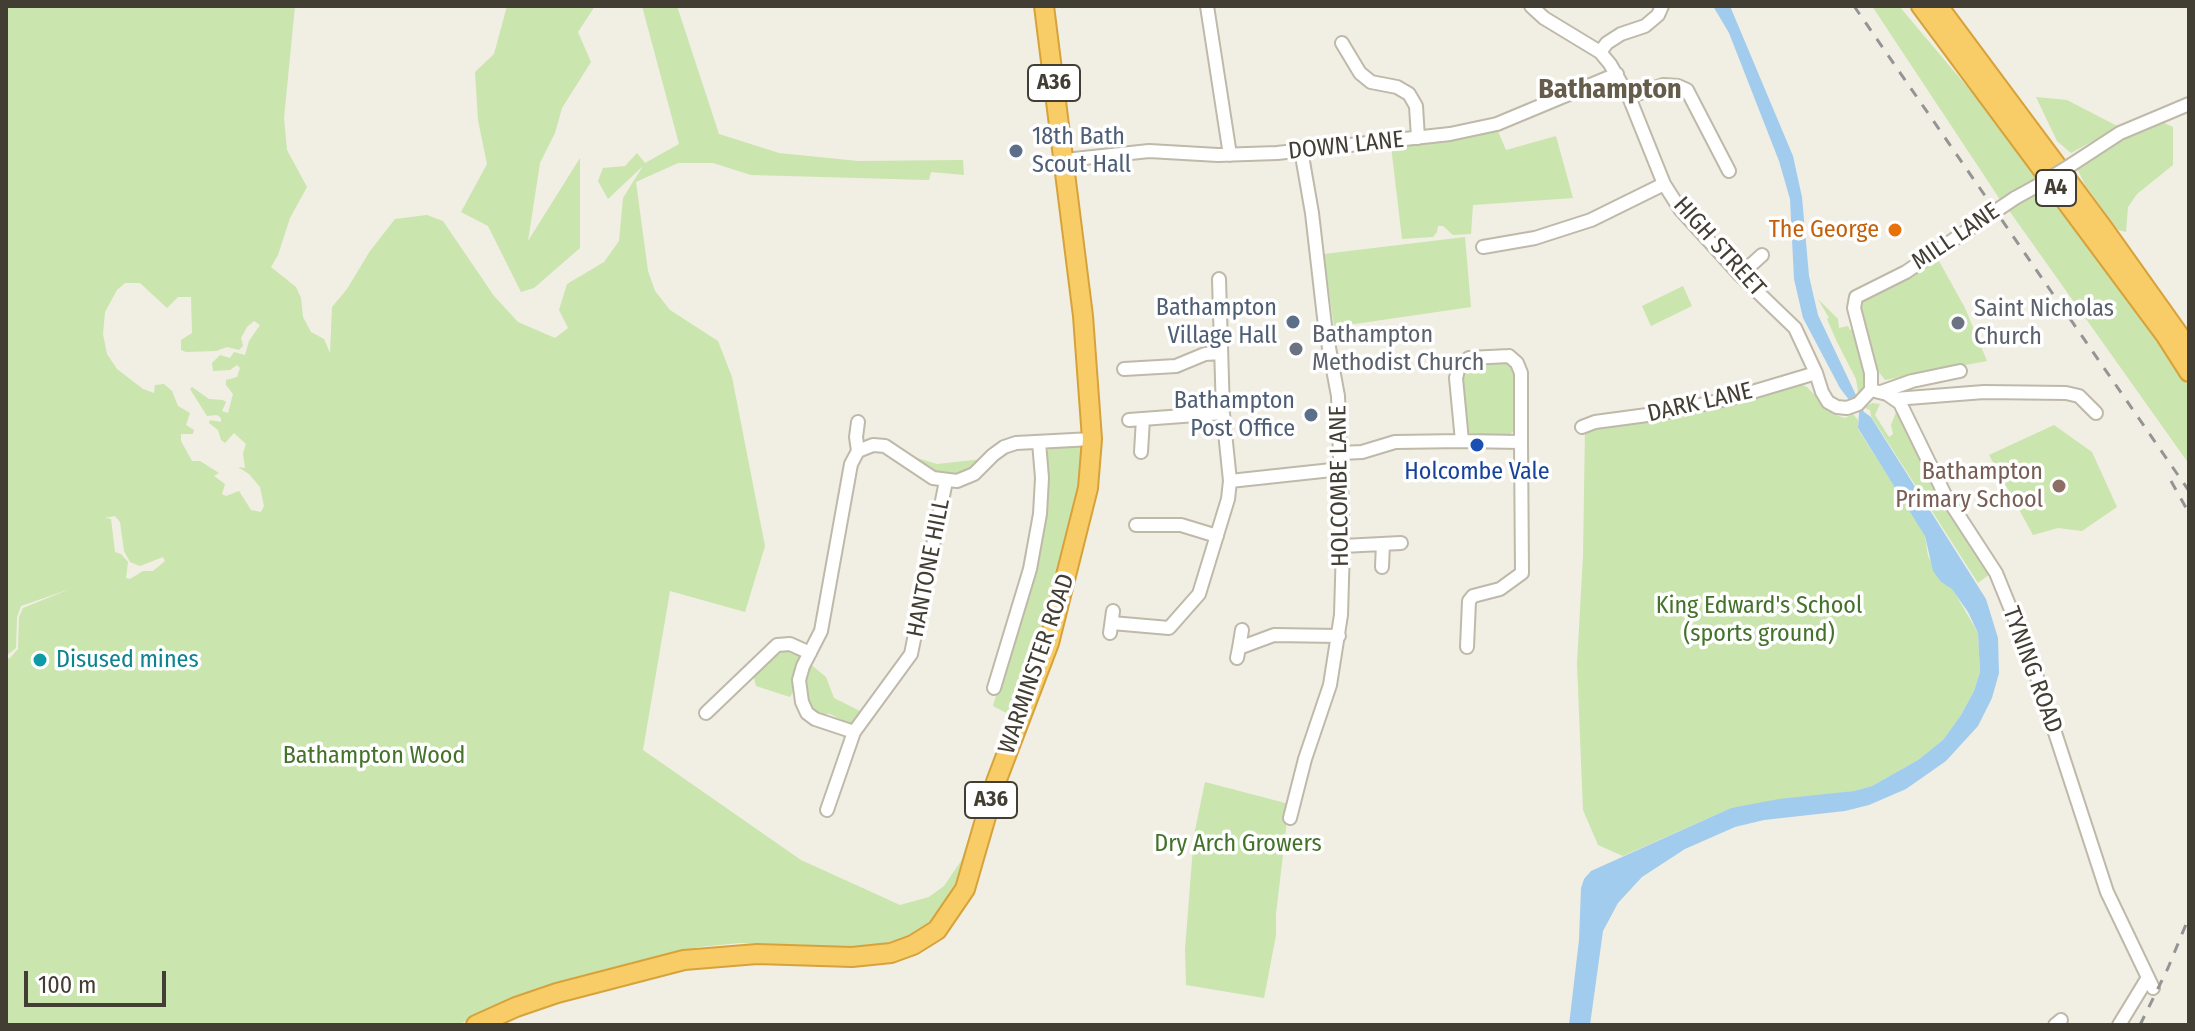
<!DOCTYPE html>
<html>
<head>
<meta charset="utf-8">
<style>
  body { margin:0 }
  #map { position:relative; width:2195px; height:1031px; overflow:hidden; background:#f1eee4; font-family:"Fira Sans Condensed",sans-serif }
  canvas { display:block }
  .frame { position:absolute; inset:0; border:8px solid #433e34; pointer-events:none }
  .scale { position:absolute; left:24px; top:971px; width:142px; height:36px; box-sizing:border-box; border:4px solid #433e34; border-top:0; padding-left:10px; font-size:24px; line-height:28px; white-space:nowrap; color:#433e34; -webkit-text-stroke:6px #fff; paint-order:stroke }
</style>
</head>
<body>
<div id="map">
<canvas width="2195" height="1031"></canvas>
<div class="frame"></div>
<div class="scale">100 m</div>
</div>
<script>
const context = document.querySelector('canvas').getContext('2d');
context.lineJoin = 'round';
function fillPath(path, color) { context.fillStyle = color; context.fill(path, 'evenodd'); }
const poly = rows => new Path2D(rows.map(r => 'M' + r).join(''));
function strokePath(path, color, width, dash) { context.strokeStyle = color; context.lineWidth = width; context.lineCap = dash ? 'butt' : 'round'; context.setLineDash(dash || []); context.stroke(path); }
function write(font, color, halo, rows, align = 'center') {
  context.font = font + ' "Fira Sans Condensed",sans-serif'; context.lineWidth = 7; context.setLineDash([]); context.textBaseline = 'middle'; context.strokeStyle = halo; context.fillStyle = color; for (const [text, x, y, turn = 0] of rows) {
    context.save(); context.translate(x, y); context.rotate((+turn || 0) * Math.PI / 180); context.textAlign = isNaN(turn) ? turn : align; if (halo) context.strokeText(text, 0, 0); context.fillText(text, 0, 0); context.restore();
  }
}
fillPath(poly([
  [6,6,295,6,284,118,287,150,307,187,290,218,278,255,271,267,296,287,301,298,303,317,311,332,324,339,330,353,332,307,347,289,370,251,395,219,427,215,443,221,494,296,518,322,555,338,568,328,559,310,567,284,604,262,619,241,623,198,643,166,608,199,598,181,603,168,625,166,637,153,645,163,679,144,642,6,677,6,719,134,779,153,858,161,963,160,964,175,931,172,929,180,751,175,713,163,678,163,636,182,648,271,655,291,670,310,718,341,732,377,765,546,745,612,670,591,643,750,801,860,900,905,929,897,944,886,961,861,969,837,972,836,960,881,941,916,914,936,869,947,740,943,699,947,513,1000,457,1025,6,1025,6,659,10,658,18,649,19,617,23,608,70,589,21,606,17,617,16,648,6,656],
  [125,283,140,283,167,308,178,297,191,297,192,333,181,340,181,350,186,352,216,351,227,347,239,350,243,346,241,338,247,327,254,321,260,325,249,341,245,355,234,352,230,358,220,355,212,363,213,371,230,370,237,365,240,368,237,377,226,380,226,385,233,394,228,413,222,411,226,402,223,400,209,399,192,387,190,389,207,416,217,415,221,418,221,422,210,420,209,423,218,430,221,440,225,443,234,433,246,444,243,453,245,468,238,467,249,474,260,487,264,506,261,512,251,510,239,491,226,496,222,494,225,484,214,476,219,473,200,461,192,461,181,441,181,434,193,434,194,430,186,425,190,413,178,406,172,391,164,384,155,385,154,393,143,389,117,369,107,354,103,334,105,312,117,290],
  [115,516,120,522,124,551,130,562,140,566,163,557,165,561,153,571,143,571,130,579,126,578,128,562,121,554,115,552,111,519,105,518],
  [507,6,595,6,578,32,591,62,562,108,555,133,540,163,528,241,580,158,580,248,534,288,521,292,488,226,461,212,487,164,478,120,475,72,494,54],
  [1872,6,1899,6,1969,89,2010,132,2041,176,2001,201],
  [2036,97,2067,100,2119,127,2071,153,2057,141],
  [2162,122,2173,127,2173,165,2137,194,2128,207,2126,232,2118,230,2085,185,2076,166,2124,135],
  [1497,129,1506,150,1556,136,1573,198,1473,205,1471,234,1453,235,1443,226,1438,226,1437,232,1433,237,1402,239,1391,146,1433,142],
  [2046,188,2135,308,2189,387,2189,464,2008,209],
  [1465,237,1471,307,1334,327,1324,254],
  [1939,261,1965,308,1987,361,1885,380,1875,367,1861,308,1863,300],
  [1683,286,1692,306,1651,326,1642,306],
  [1818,299,1838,319,1839,328,1848,326,1850,330,1853,328,1865,380,1865,389,1859,397,1856,379,1837,342,1827,319,1829,318],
  [1508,361,1515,365,1517,374,1516,429,1508,436,1468,433,1465,427,1460,378,1462,368,1470,362],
  [1793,381,1807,387,1833,414,1845,418,1853,414,1858,420,1858,429,1921,528,1925,536,1928,556,1941,582,1952,588,1978,633,1980,672,1974,691,1961,715,1943,740,1918,760,1872,786,1854,791,1731,808,1623,856,1598,845,1583,810,1577,663,1583,556,1585,430],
  [1872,403,1880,404,1875,415,1889,437,1893,434,1891,425,1896,412,1907,429,1953,517,1990,574,1978,583,1871,416,1870,410,1867,409,1865,407],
  [2054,425,2092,452,2117,507,2082,531,2058,528,2033,535,1989,455],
  [1074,445,1082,448,1085,457,1081,485,1040,656,1014,717,993,706,1033,568,1044,454,1052,446],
  [907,455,937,464,983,459,964,475,939,477],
  [789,647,802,659,795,671,795,689,790,697,756,686,753,674,774,652],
  [809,663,826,677,834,698,862,712,855,721,850,724,830,714,818,715,812,709,803,692,805,673],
  [1205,782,1289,804,1276,914,1276,935,1264,998,1186,985,1185,949,1194,835]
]), '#cae5ae');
fillPath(poly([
  [1713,6,1730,6,1793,156,1802,197,1809,276,1818,315,1864,412,1871,417,1986,599,1998,638,1999,673,1992,698,1978,726,1946,761,1906,789,1869,805,1845,811,1764,820,1735,827,1685,849,1642,877,1618,903,1603,931,1590,1025,1569,1025,1579,940,1581,888,1584,879,1591,871,1731,808,1779,799,1854,791,1872,786,1918,760,1943,740,1961,715,1974,691,1980,672,1978,633,1968,612,1952,589,1941,582,1933,571,1925,536,1858,428,1859,413,1840,388,1803,318,1794,279,1790,199,1779,161,1729,33]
]), '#a2cced');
const minor = poly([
  [1207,6,1230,155],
  [1531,6,1544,18,1600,52,1610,64,1629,97,1664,184,1680,209,1740,275,1795,328,1816,373,1822,392,1828,402,1837,407,1847,408,1858,404,1871,390,1871,373,1854,308,1856,297,1906,272,1981,221],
  [1342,43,1360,73,1371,82,1397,87,1409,94,1416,106,1418,138],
  [1600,52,1607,43,1621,34,1645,26,1658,15,1662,6],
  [1629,97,1663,85,1678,86,1687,90,1729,171],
  [1065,160,1149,151,1218,155,1277,153,1450,134,1497,124,1617,74],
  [2071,165,2120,133,2189,104],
  [2015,198,2035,187],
  [1483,247,1535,238,1591,220,1664,184],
  [1740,275,1762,255],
  [1219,279,1223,413,1230,481,1341,469],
  [1509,356,1517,363,1521,373,1521,442,1462,441,1456,378,1459,366,1469,358,1509,356],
  [1124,369,1176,366,1205,354,1221,353],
  [1871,390,1887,394,1900,403,1944,493,1996,573,2031,659,2107,892,2153,988],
  [1881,392,1912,381,1960,371],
  [1895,399,1984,392,2066,393,2079,396,2096,413],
  [1129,420,1223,413],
  [858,422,856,437,858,451],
  [1582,427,1595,422,1662,413,1732,398,1816,373],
  [1141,452,1143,419],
  [1340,453,1362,452,1395,442,1462,441],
  [946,481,911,654,854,732,815,719,807,713,802,702,799,680,803,666,821,631,851,464,858,451,873,445,885,446,933,478,957,481,974,474,993,455,1004,447,1016,443,1092,439],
  [1136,525,1181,525,1217,536],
  [1343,546,1401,543],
  [1382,567,1383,544],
  [1112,623,1169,628,1199,594,1228,499,1230,481],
  [1110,633,1113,611],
  [1467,647,1469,601,1473,596,1500,589,1522,573,1521,442],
  [1239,648,1242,630],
  [1237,658,1239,648,1274,635,1339,636],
  [994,688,1030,569,1040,514,1042,478,1039,442],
  [706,713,777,645,790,644,810,653],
  [827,810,854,732],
  [1290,818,1305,759,1330,685,1341,615,1343,546,1338,396,1325,326,1312,213,1301,150],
  [2055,1025,2061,1020],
  [2119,1025,2147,979]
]);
const highway = poly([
  [1921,6,2166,336,2189,372],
  [1938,6,2103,228,2189,349],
  [476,1025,516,1007,557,993,684,960,757,954,852,957,891,953,913,945,937,930,965,889,996,782,1049,643,1088,488,1092,439,1083,316,1044,6]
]);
strokePath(minor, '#bfb9aa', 16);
strokePath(highway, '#d7a239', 22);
strokePath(minor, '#fff', 12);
strokePath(highway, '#f8cd68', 18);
strokePath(poly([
  [1854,6,2189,491],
  [2171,481,2189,513],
  [2140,1025,2168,968,2189,917]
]), '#949494', 3, [10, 10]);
const minorBridge = poly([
  [2035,187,2071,165],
  [1981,221,2015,198]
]);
strokePath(minorBridge, '#bfb9aa', 16, []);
strokePath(minorBridge, '#fff', 12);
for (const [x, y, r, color] of [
  [1016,151,8,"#5c6f8a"],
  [1895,230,8,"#e8710a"],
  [1293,322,8,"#5c6f8a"],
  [1958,323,8,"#6b7280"],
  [1296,349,8,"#6b7280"],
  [1311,415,8,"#5c6f8a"],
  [1477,445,8,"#1a4fb4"],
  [2059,486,8,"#8d6e63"],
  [40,660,8,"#0f9aa8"]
]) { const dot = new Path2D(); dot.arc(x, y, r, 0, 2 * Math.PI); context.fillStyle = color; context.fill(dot); strokePath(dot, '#fff', 3); }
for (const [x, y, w] of [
  [1054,83,52],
  [2056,188,40],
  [991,800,52]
]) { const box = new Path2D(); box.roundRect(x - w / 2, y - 18, w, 36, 6); context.fillStyle = '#fff'; context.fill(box); strokePath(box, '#433e34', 2); }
write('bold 22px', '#433e34', null, [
  ["A36",1054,83],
  ["A4",2056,188],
  ["A36",991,800]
]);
write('24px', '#4e5e75', '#fff', [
  ["18th Bath",1032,137,"left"],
  ["Scout Hall",1032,165,"left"],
  ["Bathampton",1277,308],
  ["Village Hall",1277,336],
  ["Bathampton",1295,401],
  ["Post Office",1295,429]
], 'right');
write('24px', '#433e34', '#fff', [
  ["DOWN LANE",1346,146,-6],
  ["MILL LANE",1956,237,-34],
  ["HIGH STREET",1719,247,48],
  ["DARK LANE",1700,403,-13],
  ["HOLCOMBE LANE",1340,486,-91],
  ["HANTONE HILL",929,568,-79],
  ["WARMINSTER ROAD",1037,664,-71],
  ["TYNING ROAD",2032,670,70]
]);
write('24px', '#c56008', '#fff', [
  ["The George",1879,230]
], 'right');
write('24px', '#5b616d', '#fff', [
  ["Saint Nicholas",1974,309],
  ["Church",1974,337],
  ["Bathampton",1312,335],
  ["Methodist Church",1312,363]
], 'left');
write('24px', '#164399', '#fff', [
  ["Holcombe Vale",1477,472]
]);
write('24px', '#785e54', '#fff', [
  ["Bathampton",2043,472],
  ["Primary School",2043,500]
], 'right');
write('24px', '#43722a', '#fff', [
  ["King Edward's School",1759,606],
  ["(sports ground)",1759,634],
  ["Bathampton Wood",374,756],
  ["Dry Arch Growers",1238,844]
]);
write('24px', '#0d838f', '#fff', [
  ["Disused mines",56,660]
], 'left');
write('bold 28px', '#665c4c', '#fff', [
  ["Bathampton",1610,90]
]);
</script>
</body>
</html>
